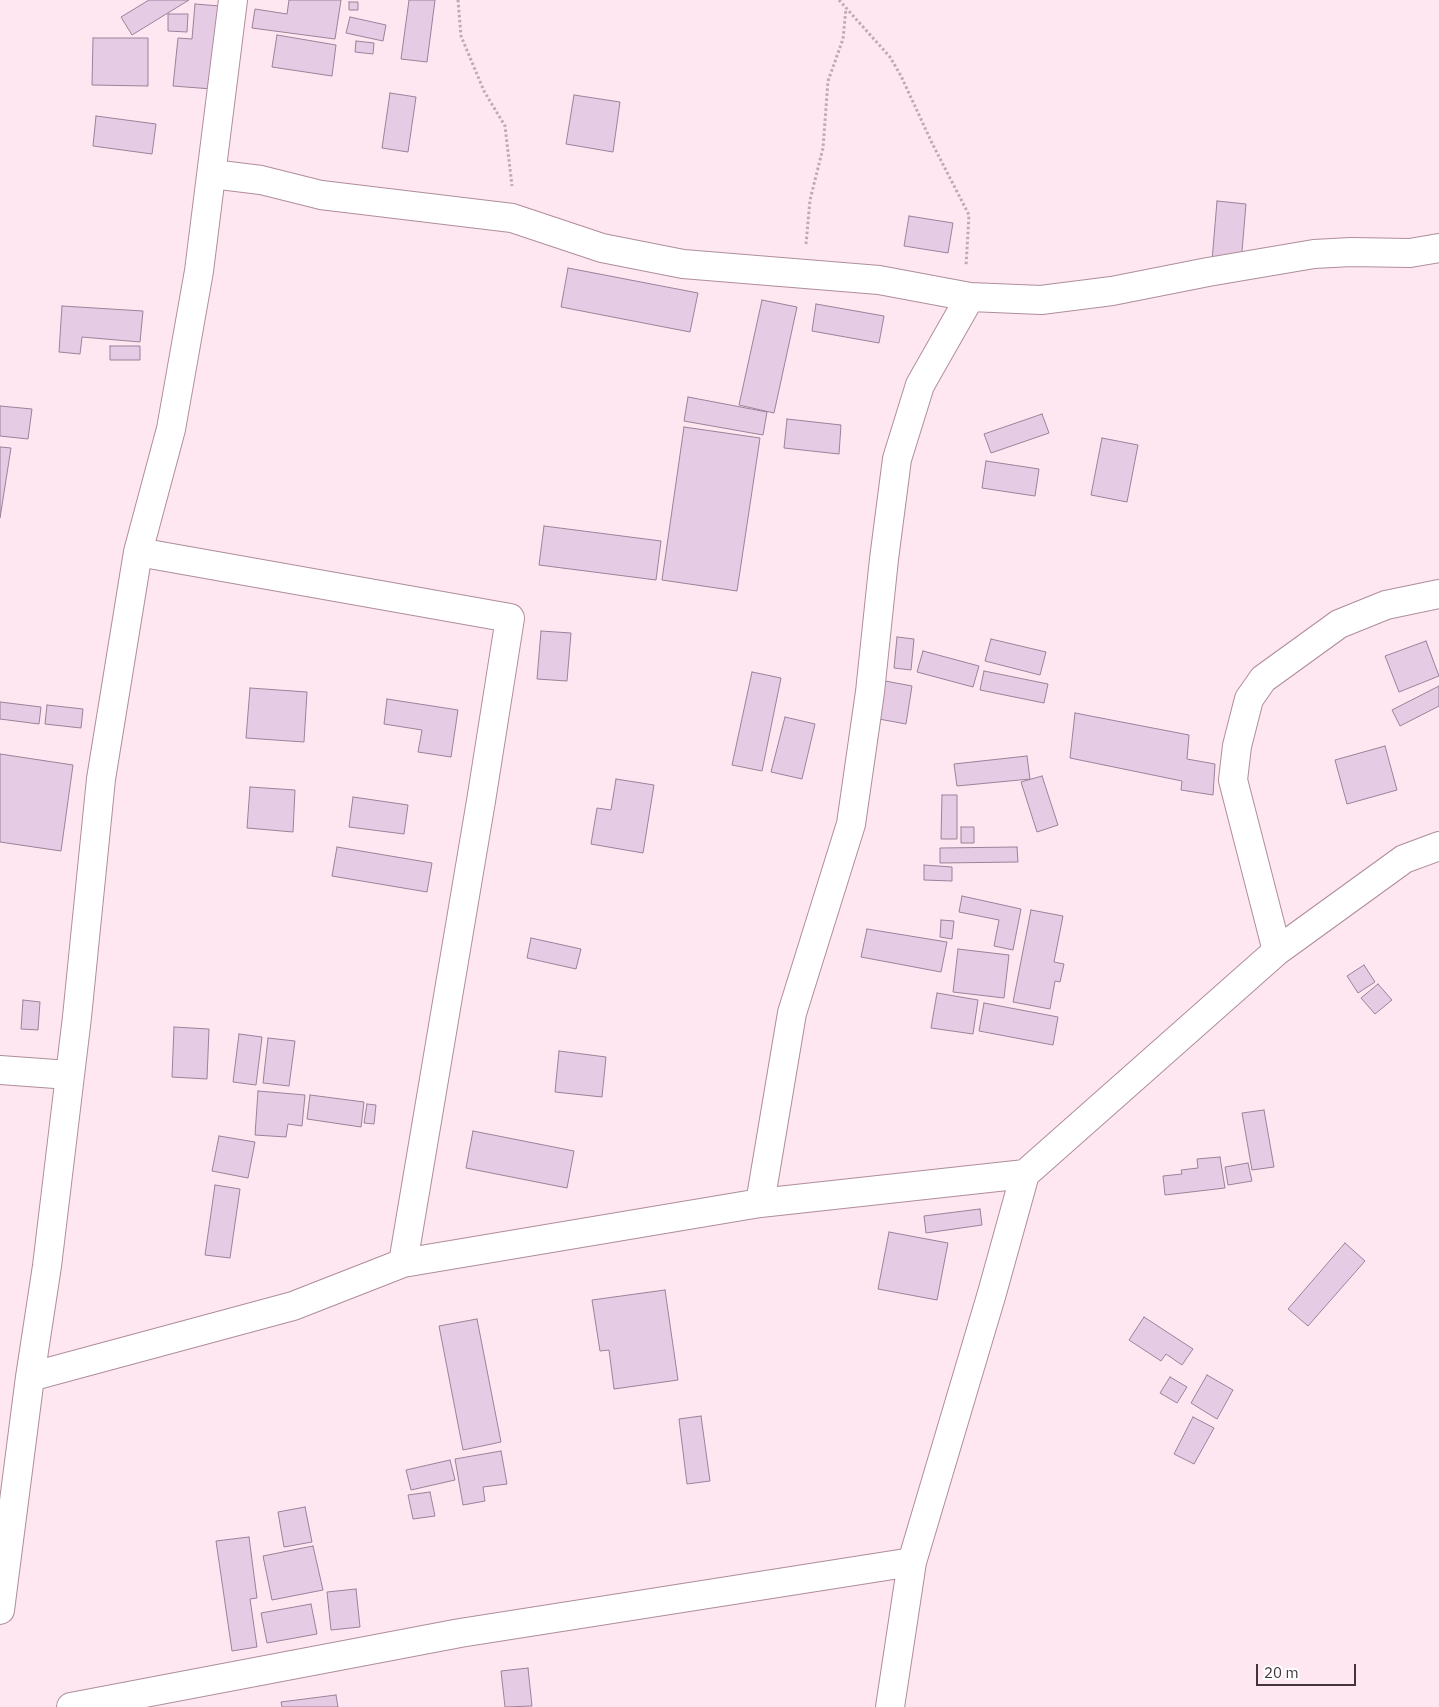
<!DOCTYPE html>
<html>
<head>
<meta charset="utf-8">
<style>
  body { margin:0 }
  #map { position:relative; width:1439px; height:1707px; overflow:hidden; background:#fee7f1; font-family:"IBM Plex Sans",sans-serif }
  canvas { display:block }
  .scale { position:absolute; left:1256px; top:1664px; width:100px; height:22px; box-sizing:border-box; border:2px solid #42343a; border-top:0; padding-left:6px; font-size:15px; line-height:18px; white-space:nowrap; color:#42343a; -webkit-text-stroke:4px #fff; paint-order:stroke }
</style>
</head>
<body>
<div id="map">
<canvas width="1439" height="1707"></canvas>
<div class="scale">20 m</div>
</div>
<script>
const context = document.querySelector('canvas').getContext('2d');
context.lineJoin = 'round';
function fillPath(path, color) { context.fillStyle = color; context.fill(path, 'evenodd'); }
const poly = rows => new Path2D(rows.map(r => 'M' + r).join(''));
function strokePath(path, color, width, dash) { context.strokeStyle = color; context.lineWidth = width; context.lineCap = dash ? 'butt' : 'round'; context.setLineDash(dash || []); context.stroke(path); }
const building = poly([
  [149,0,189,0,132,35,121,17,149,0],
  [289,0,341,0,335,39,252,28,255,9,287,14,289,0],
  [409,0,435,0,427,62,401,59,409,0],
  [349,2,358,2,358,10,349,10,349,2],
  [195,4,220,6,212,89,173,86,178,38,192,39,195,4],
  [168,14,188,14,187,32,168,31,168,14],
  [350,17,386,25,383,41,346,33,350,17],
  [277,35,336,45,332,76,272,67,277,35],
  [93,38,148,38,148,86,92,85,93,38],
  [356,41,374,43,373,54,355,52,356,41],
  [390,93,416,97,408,152,382,148,390,93],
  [574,95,620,102,613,152,566,144,574,95],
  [96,116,156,124,152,154,93,146,96,116],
  [1217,201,1246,204,1241,263,1212,261,1217,201],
  [909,216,953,223,948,253,904,246,909,216],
  [568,268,698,293,690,332,561,307,568,268],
  [762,300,797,307,774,413,739,405,762,300],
  [816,304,884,316,879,343,812,331,816,304],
  [62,306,143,311,140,342,82,337,80,354,59,352,62,306],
  [110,346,140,346,140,360,110,360,110,346],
  [688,397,767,412,763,435,684,421,688,397],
  [0,406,32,409,28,439,0,436,0,406],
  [1042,414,1049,433,991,453,984,434,1042,414],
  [787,419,841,425,839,454,784,448,787,419],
  [684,427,760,438,737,591,662,580,684,427],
  [1102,438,1138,445,1127,502,1091,495,1102,438],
  [0,447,11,448,0,518,0,447],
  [986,461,1039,469,1035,496,982,488,986,461],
  [544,526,661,541,656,580,539,565,544,526],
  [541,631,571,633,567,681,537,679,541,631],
  [897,637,914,639,911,670,894,668,897,637],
  [991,639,1046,652,1040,675,985,661,991,639],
  [1426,641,1439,676,1399,692,1385,656,1426,641],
  [923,651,979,666,973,687,917,672,923,651],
  [984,671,1048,684,1044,703,980,690,984,671],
  [752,672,781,678,762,771,732,765,752,672],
  [885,681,912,686,906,724,879,719,885,681],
  [1439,686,1439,706,1400,726,1392,710,1439,686],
  [250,688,307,692,304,742,246,738,250,688],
  [387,699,458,710,451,757,418,752,422,730,384,724,387,699],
  [0,702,41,707,39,724,0,719,0,702],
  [47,705,83,709,81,728,45,724,47,705],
  [1075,713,1189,735,1187,759,1215,764,1213,795,1181,790,1182,781,1070,758,1075,713],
  [785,717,815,724,802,779,771,772,785,717],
  [1385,746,1397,790,1347,804,1335,760,1385,746],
  [0,754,73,765,61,851,0,842,0,754],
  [1027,756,1030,779,957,786,954,764,1027,756],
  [1042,776,1058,825,1037,832,1021,782,1042,776],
  [616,779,654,785,643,853,591,844,597,808,611,810,616,779],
  [250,787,295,790,293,832,247,828,250,787],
  [942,795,957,795,957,839,941,839,942,795],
  [353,797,408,805,404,834,349,827,353,797],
  [961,827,974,827,974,843,961,843,961,827],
  [337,847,432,863,427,892,332,876,337,847],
  [1017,847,1018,862,940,863,940,848,1017,847],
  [924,865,952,867,952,881,924,880,924,865],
  [962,896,1021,909,1013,950,994,946,999,920,959,912,962,896],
  [1031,910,1063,916,1054,962,1064,964,1060,982,1055,981,1050,1009,1013,1002,1031,910],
  [941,920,954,921,952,939,940,937,941,920],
  [867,929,947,942,941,972,861,957,867,929],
  [531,938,581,949,576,969,527,958,531,938],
  [958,949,1009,955,1004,998,953,992,958,949],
  [1364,965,1375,982,1358,993,1347,976,1364,965],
  [1378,984,1392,1000,1375,1014,1361,998,1378,984],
  [937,993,978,1000,973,1034,931,1028,937,993],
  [23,1000,40,1002,38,1030,21,1029,23,1000],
  [984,1003,1058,1017,1053,1045,979,1031,984,1003],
  [174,1027,209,1029,207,1079,172,1077,174,1027],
  [239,1034,262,1037,256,1085,233,1082,239,1034],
  [268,1038,295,1041,289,1086,263,1083,268,1038],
  [559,1051,606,1057,602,1097,555,1092,559,1051],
  [258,1091,305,1095,302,1126,288,1124,286,1137,255,1135,258,1091],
  [310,1095,364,1102,361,1127,307,1119,310,1095],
  [367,1104,376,1105,374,1124,364,1123,367,1104],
  [1264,1110,1274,1167,1252,1170,1242,1113,1264,1110],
  [473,1131,574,1151,567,1188,466,1168,473,1131],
  [219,1136,255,1142,248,1178,212,1171,219,1136],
  [1220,1157,1225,1188,1165,1195,1163,1176,1182,1174,1181,1170,1198,1168,1197,1159,1220,1157],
  [1248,1163,1252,1181,1228,1185,1225,1167,1248,1163],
  [215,1185,240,1189,230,1258,205,1255,215,1185],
  [980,1209,982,1225,926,1233,924,1216,980,1209],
  [889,1232,948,1243,937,1300,878,1289,889,1232],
  [1345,1243,1365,1261,1308,1326,1288,1309,1345,1243],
  [665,1290,678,1380,614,1389,609,1350,600,1351,592,1300,665,1290],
  [1144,1317,1193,1349,1182,1365,1166,1354,1161,1361,1129,1340,1144,1317],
  [477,1319,501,1442,463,1450,439,1326,477,1319],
  [1207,1375,1233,1390,1217,1419,1191,1403,1207,1375],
  [1170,1377,1187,1387,1177,1403,1160,1393,1170,1377],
  [701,1416,710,1481,687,1484,679,1419,701,1416],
  [1193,1417,1214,1428,1194,1464,1174,1454,1193,1417],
  [501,1451,507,1484,483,1487,485,1501,463,1505,455,1459,501,1451],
  [450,1460,455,1480,411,1490,406,1470,450,1460],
  [430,1492,435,1516,413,1519,408,1495,430,1492],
  [305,1507,312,1542,284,1547,278,1512,305,1507],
  [249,1537,257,1598,250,1599,257,1647,232,1651,216,1541,249,1537],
  [313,1546,323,1590,272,1600,263,1556,313,1546],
  [356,1589,360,1627,331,1630,327,1592,356,1589],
  [311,1604,317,1634,267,1643,261,1613,311,1604],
  [528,1668,532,1706,505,1707,501,1671,528,1668],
  [336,1695,338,1707,282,1707,281,1702,336,1695]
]);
fillPath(building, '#e6cbe4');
strokePath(building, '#9b8299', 1);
const street = poly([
  [212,174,261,180,321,195,512,218,602,248,683,264,879,280,970,297,1041,300,1112,291,1208,272,1314,254,1351,252,1410,253,1439,248],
  [138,552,510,618,481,801,403,1263],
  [1277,951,1233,780,1237,746,1249,699,1263,679,1339,624,1386,605,1439,594],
  [0,1070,69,1075],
  [760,1203,792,1013,851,824,870,692,884,559,897,459,920,385,970,297],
  [30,1377,293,1306,403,1263,760,1203,1025,1174],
  [0,1610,30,1377,47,1266,77,1017,101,779,138,552,171,429,199,271,233,0],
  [71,1707,460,1633,912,1562],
  [890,1707,912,1562,992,1293,1025,1174,1277,951,1404,859,1439,846]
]);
strokePath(street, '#af8d9c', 30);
strokePath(poly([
  [458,0,461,36,484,91,505,126,512,186],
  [839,0,890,57,901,76,932,143,969,215,966,266],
  [806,244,810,200,823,148,828,81,843,39,846,8]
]), '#beaab3', 3, [2.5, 2.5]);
strokePath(street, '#fff', 28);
</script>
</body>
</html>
